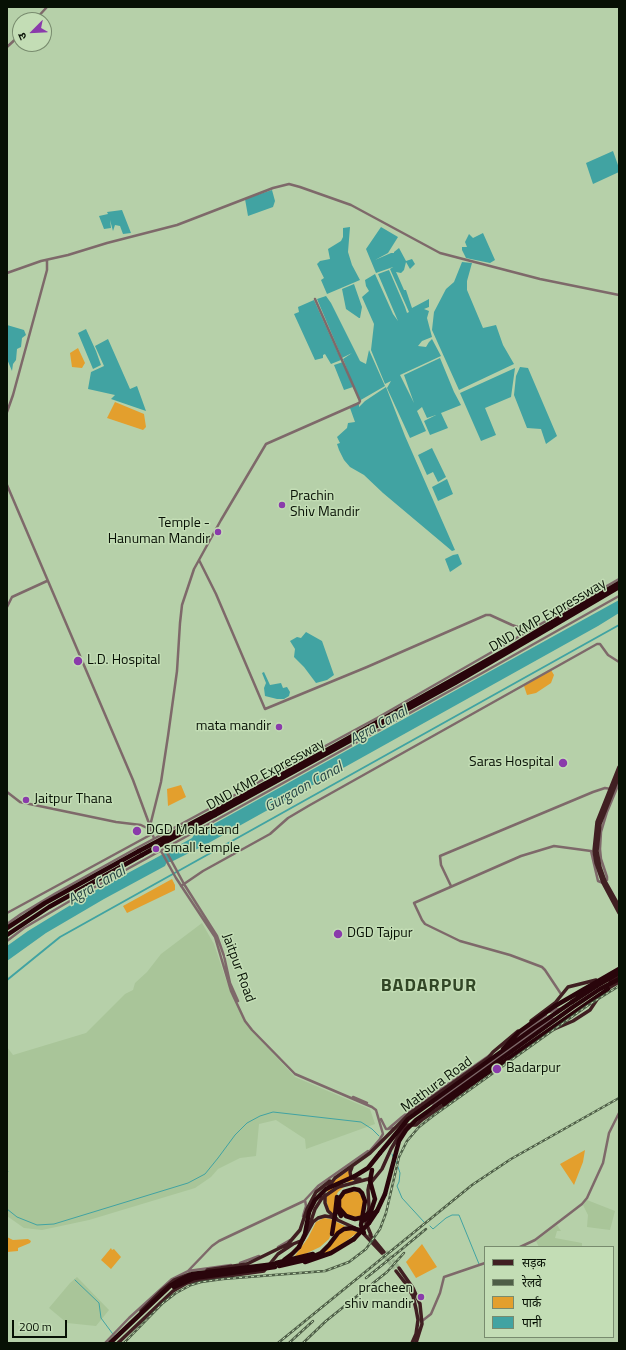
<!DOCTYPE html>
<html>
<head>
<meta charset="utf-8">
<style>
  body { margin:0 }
  #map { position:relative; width:626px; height:1350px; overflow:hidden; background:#b6d0a9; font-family:"Titillium Web","Noto Sans Devanagari",sans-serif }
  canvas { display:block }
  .frame { position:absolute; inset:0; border:8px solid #071004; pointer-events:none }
  .legend { position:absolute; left:484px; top:1246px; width:130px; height:92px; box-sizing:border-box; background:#c3ddb5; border:1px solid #788b6e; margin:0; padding:5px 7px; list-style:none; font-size:12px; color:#071004 }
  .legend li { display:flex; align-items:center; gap:8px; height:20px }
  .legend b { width:20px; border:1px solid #788b6e }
  .north { position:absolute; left:12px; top:12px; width:40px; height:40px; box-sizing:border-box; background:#c3ddb5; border:1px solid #788b6e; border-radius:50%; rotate:246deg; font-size:11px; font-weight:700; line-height:16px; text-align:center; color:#071004 }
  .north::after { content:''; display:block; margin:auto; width:14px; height:18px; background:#8a3bab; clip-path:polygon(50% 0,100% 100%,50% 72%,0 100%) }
  .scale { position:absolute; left:12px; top:1320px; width:55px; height:18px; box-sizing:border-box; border:2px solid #071004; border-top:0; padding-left:5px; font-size:12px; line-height:14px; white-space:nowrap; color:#071004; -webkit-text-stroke:3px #c3ddb5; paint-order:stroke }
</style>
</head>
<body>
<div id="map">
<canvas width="626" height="1350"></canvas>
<div class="frame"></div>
<ul class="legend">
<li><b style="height:5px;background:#401f22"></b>सड़क</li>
<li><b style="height:5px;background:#4e5e47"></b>रेलवे</li>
<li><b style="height:11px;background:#e39f2d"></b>पार्क</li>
<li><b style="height:11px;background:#41a3a2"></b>पानी</li>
</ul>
<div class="north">उ</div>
<div class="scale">200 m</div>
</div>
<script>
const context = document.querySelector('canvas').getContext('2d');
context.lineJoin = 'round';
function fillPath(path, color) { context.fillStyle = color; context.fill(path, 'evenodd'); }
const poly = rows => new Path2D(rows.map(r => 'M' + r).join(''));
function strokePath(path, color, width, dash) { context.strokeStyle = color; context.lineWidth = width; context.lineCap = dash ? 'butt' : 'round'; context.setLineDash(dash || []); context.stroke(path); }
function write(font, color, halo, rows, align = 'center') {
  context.font = font + ' "Titillium Web",sans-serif'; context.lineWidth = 3; context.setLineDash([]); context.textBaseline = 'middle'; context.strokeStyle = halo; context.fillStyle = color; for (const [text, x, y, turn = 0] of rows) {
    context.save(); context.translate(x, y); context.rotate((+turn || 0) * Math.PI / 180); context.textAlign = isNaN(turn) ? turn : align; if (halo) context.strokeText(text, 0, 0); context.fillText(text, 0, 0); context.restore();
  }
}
fillPath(poly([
  [202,923,214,944,226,980,246,1022,254,1033,295,1077,370,1109,375,1124,306,1149,305,1139,276,1120,259,1124,256,1156,240,1158,218,1169,211,1177,195,1188,89,1220,42,1230,24,1228,7,1216,7,1047,13,1055,86,1033,125,994,133,990,135,983,147,972,161,954],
  [587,1200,615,1211,610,1230,587,1227,588,1215,583,1205],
  [557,1225,561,1231,557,1231,555,1238,582,1243,582,1247,539,1247,536,1241],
  [77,1277,109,1310,96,1326,67,1323,49,1308,70,1283]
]), '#a9c599');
fillPath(poly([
  [78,348,85,363,82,368,72,367,70,353],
  [115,402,144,414,146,427,143,430,107,418],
  [551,670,554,675,551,683,536,693,527,695,524,686],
  [181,785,186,797,168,806,167,789],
  [172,879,175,885,175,890,127,913,123,906],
  [585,1150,583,1162,574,1185,560,1164],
  [349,1170,352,1180,354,1181,342,1183,345,1186,338,1192,335,1198,334,1215,329,1210,327,1203,326,1197,328,1190,333,1182],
  [350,1191,358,1192,364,1200,361,1216,354,1217,347,1215,341,1208,341,1198,342,1195],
  [324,1218,330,1219,345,1226,335,1235,331,1234,329,1239,320,1247,305,1254,294,1257,308,1238,316,1222],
  [346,1230,350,1230,358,1232,341,1245,322,1255,338,1234],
  [7,1237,13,1240,28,1239,31,1241,30,1243,18,1248,18,1251,7,1252],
  [422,1244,437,1267,416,1278,406,1262],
  [111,1248,112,1250,114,1249,121,1257,111,1269,101,1260]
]), '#e39f2d');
fillPath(poly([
  [613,151,619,168,619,172,593,184,586,163],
  [272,190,275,201,273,207,248,216,245,199],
  [122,210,131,233,123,234,120,226,115,225,113,231,110,220,111,228,104,229,99,216,108,214,107,212],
  [350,227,348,252,352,265,360,280,327,294,321,280,324,278,317,264,320,261,330,259,328,249,341,241,343,237,343,228],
  [381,227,398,237,388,253,375,260,391,253,394,253,394,252,399,248,406,261,412,259,415,264,410,269,406,262,404,270,401,273,396,272,397,274,404,290,406,290,412,308,429,299,429,307,424,309,429,311,427,318,432,337,422,341,418,346,426,347,429,342,432,339,441,356,400,375,414,403,404,375,440,358,454,392,461,405,441,413,448,428,430,435,424,421,436,415,427,418,422,407,417,411,426,431,410,438,387,388,391,381,385,384,371,350,374,324,362,297,369,291,366,286,365,280,375,274,393,314,398,321,378,274,389,270,405,307,407,313,409,312,390,269,393,267,376,273,366,249],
  [483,233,495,260,490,263,466,258,462,250,462,247,467,247,465,242,469,234,473,238],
  [462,262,472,263,467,281,467,290,483,328,496,325,503,345,514,364,459,390,432,330,434,312,446,289,454,282],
  [354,284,362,307,360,318,359,318,346,309,342,289],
  [326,296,331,303,360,361,366,364,369,350,385,386,359,401,343,359,352,353,342,358,317,299],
  [314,300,341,360,331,364,325,354,323,355,323,358,315,360,294,314,299,312,298,307],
  [7,325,24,330,26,335,22,338,21,347,17,349,16,360,13,364,12,371,7,359],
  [86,329,96,351,101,365,93,369,78,333],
  [108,339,130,389,137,386,146,411,111,399,115,395,88,389,91,372,104,366,95,346],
  [343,362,353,387,344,390,334,365],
  [520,367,528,368,557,436,546,444,541,429,527,428,514,395,516,376],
  [515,368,511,397,485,408,496,435,481,441,460,393],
  [386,387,405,436,455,550,452,551,383,493,364,475,350,467,344,460,339,450,337,444,340,443,337,437,347,428,348,423,355,422,350,408,359,404,359,407,365,401],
  [432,448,446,477,438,482,433,472,427,475,418,455],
  [447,479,453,494,438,501,432,487],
  [458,554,462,564,450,572,445,559,453,555],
  [619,600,619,613,598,626,205,845,171,862,167,862,165,866,104,899,46,933,7,961,7,946,28,931,87,895,154,859,192,838,194,835],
  [306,632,322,641,334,675,327,680,316,683,304,667,294,657,295,649,290,641,297,637,301,638],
  [264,672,270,685,281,683,283,688,287,687,290,692,289,696,284,699,277,699,265,696,264,688,266,683,262,673]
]), '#41a3a2');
strokePath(poly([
  [392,1154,393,1157],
  [396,1161,400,1173,399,1182,397,1186,402,1198,424,1222],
  [7,1170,8,1171],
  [7,1209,17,1217,37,1225,54,1224,188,1183,205,1174,218,1158,235,1135,247,1123,260,1116,273,1112,361,1122,372,1129,379,1136],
  [430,1226,433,1229,446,1218,452,1215,459,1215,479,1264],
  [75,1280,99,1303,101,1318,115,1337]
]), '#41a3a2', 1);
strokePath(poly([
  [7,980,60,937,619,625]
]), '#41a3a2', 2);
strokePath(poly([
  [386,1251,399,1268],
  [382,1253,396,1271]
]), '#9cb390', 3.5, [3.5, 2]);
strokePath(poly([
  [35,20,47,7],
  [7,47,20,35],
  [7,273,41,261,68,255,107,243,177,225,273,188,289,184,300,187,351,205,440,253,540,279,619,295],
  [7,412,13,395,47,270,47,260],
  [7,485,133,780,150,826,150,829,154,838],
  [199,560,216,594,265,709,367,667,486,615,490,615,512,625,521,628,525,633],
  [7,607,12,597,47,581],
  [7,792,20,802,116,822,141,825,149,829],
  [150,826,161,782,168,736,177,671,180,623,182,605,194,569,221,520,266,444,359,403,360,401,315,299],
  [165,849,184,884,217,936,224,956,230,983,238,1001],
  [161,851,176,878,215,937,231,991,245,1021,252,1030,295,1074,372,1107,376,1110,383,1134,380,1139,368,1153],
  [181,886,203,871,270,834,288,818,310,805,597,644,600,644,608,655,619,662],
  [451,886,441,865,440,856,593,792,605,788,611,789],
  [7,913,152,834],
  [7,924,21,914,56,893,135,849,377,718,619,579],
  [7,941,24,928,75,898,484,672,619,596],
  [561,994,545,970,542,967,510,955,460,941,425,924,422,920,414,903,521,856,554,846,591,851,598,881,603,883,605,881,607,880,607,877,601,859,600,849,601,832,607,812,619,783],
  [550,1012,557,1009,560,1009],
  [515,1039,546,1015],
  [353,1097,367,1103],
  [432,1108,434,1104,551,1019,555,1019],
  [381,1119,386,1129,394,1128],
  [388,1129,402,1117,418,1105,490,1055],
  [306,1206,305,1200,318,1186,368,1151],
  [303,1216,306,1206],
  [278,1247,290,1240],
  [520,1247,535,1240,582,1204,587,1198,603,1163,609,1133,619,1113],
  [240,1263,259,1256],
  [188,1271,212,1246,219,1241,304,1201],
  [422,1321,431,1314,440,1293,444,1277,485,1263],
  [105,1343,129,1318,172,1279,188,1271,231,1265]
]), '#7e696a', 2.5);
strokePath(poly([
  [619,767,597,822,594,851,596,863,603,883,619,913],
  [619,776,600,824,597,851,600,867,605,881,619,906],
  [610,981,619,976],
  [607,989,619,982],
  [531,1021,555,1003,568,987,596,980],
  [552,1030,573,1021,590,1010,598,998],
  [352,1167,350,1172,351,1177,355,1179,360,1179],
  [338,1187,372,1178],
  [327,1189,335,1178,370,1153,409,1114,488,1058,493,1052,518,1031],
  [325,1195,325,1203,328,1211,337,1219],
  [309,1227,315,1209,322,1198],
  [362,1232,382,1253],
  [370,1235,384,1252],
  [371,1235,366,1223,369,1207,368,1190,369,1185,382,1169,391,1149,404,1127,408,1125,416,1125,423,1119,445,1104],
  [399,1268,413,1288,420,1304,422,1324,416,1343],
  [207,1270,247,1264,288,1244,300,1230,307,1209,316,1192,330,1181],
  [396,1271,406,1284,413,1296,416,1309,418,1320,416,1334,412,1343],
  [141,1311,162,1290,174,1280,189,1274],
  [118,1343,173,1291,187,1283,199,1280,264,1271,278,1254,293,1244,303,1240,313,1222,318,1218,325,1216,331,1217,355,1228]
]), '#401f22', 3.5);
strokePath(poly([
  [213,812,336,745,509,648,549,624],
  [215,815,455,683,551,627],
  [7,928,45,903,139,851],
  [7,935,49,907,142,855],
  [572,1002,598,985,619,973],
  [555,1006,619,969],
  [473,1083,608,989],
  [355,1176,368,1168,380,1153],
  [336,1206,341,1216],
  [339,1208,339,1199,344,1192,354,1189,359,1190,362,1193,365,1201,361,1225,364,1233],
  [335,1215,337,1197],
  [369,1223,377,1211,385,1194],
  [284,1260,292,1254,299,1247],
  [305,1262,331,1253,354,1239],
  [276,1263,313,1254],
  [279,1266,305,1260,321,1253,329,1245,338,1233,344,1229,352,1228,359,1230]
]), '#29050b', 4.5);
const rail = poly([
  [366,1278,402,1249,426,1229],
  [124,1343,163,1303,176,1293,191,1285,201,1282,223,1279,325,1271,349,1262,366,1249,380,1229,386,1213,399,1157,407,1141,419,1127,433,1116,587,1006,619,986],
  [278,1343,472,1185,511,1159,619,1098],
  [289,1343,313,1321],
  [303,1343,326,1321,387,1272,404,1253]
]);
strokePath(rail, '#4e5e47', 2.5);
strokePath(rail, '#c3ddb5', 1, [3]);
strokePath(poly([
  [322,1198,338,1187]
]), '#401f22', 3.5);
strokePath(poly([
  [549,624,619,583],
  [551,627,619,587],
  [139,851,213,812],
  [142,855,215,815],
  [503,1049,519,1032,555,1006],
  [444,1104,473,1083],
  [380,1153,408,1119,534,1028,572,1002],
  [385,1194,399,1141,406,1130,416,1120,573,1007,600,989,619,979],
  [339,1208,346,1216,355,1219,364,1217,371,1211,375,1199,370,1181,372,1170],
  [362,1221,370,1217,377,1211],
  [332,1234,335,1215],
  [354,1239,369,1223],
  [299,1247,305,1234,309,1212,315,1200,326,1189,355,1176],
  [174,1287,194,1278,275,1267],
  [110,1343,170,1286,180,1280,192,1274,275,1264]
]), '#29050b', 4.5);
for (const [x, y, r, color] of [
  [282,505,4,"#8a3bab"],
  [218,532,4,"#8a3bab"],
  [78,661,5,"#8a3bab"],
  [279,727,4,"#8a3bab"],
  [563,763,5,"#8a3bab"],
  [26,800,4,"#8a3bab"],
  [137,831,5,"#8a3bab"],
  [156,849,4,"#8a3bab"],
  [338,934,5,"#8a3bab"],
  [497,1069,5,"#8a3bab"],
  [421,1297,4,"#8a3bab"]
]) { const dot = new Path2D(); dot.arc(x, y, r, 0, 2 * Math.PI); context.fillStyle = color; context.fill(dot); strokePath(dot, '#c3ddb5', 1.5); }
write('14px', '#071004', '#c3ddb5', [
  ["Prachin",290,497],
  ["Shiv Mandir",290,513],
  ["Temple -",210,524,"right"],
  ["Hanuman Mandir",210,540,"right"],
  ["L.D. Hospital",87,661],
  ["mata mandir",271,727,"right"],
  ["Saras Hospital",554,763,"right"],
  ["Jaitpur Thana",34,800],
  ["DGD Molarband",146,831],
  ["small temple",164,849],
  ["DGD Tajpur",347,934],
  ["Badarpur",506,1069],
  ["pracheen",413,1289,"right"],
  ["shiv mandir",413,1305,"right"]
], 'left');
write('14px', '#071004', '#c3ddb5', [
  ["DND KMP Expressway",548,616,-30],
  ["DND KMP Expressway",266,775,-29],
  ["Jaitpur Road",238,968,70],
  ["Mathura Road",437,1085,-36]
]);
write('italic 15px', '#284646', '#c3ddb5', [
  ["Agra Canal",379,726,-29],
  ["Gurgaon Canal",304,788,-29],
  ["Agra Canal",97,886,-30]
]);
context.letterSpacing = '1px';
write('bold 18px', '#314625', '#c3ddb5', [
  ["BADARPUR",429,987]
]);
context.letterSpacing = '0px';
</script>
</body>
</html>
